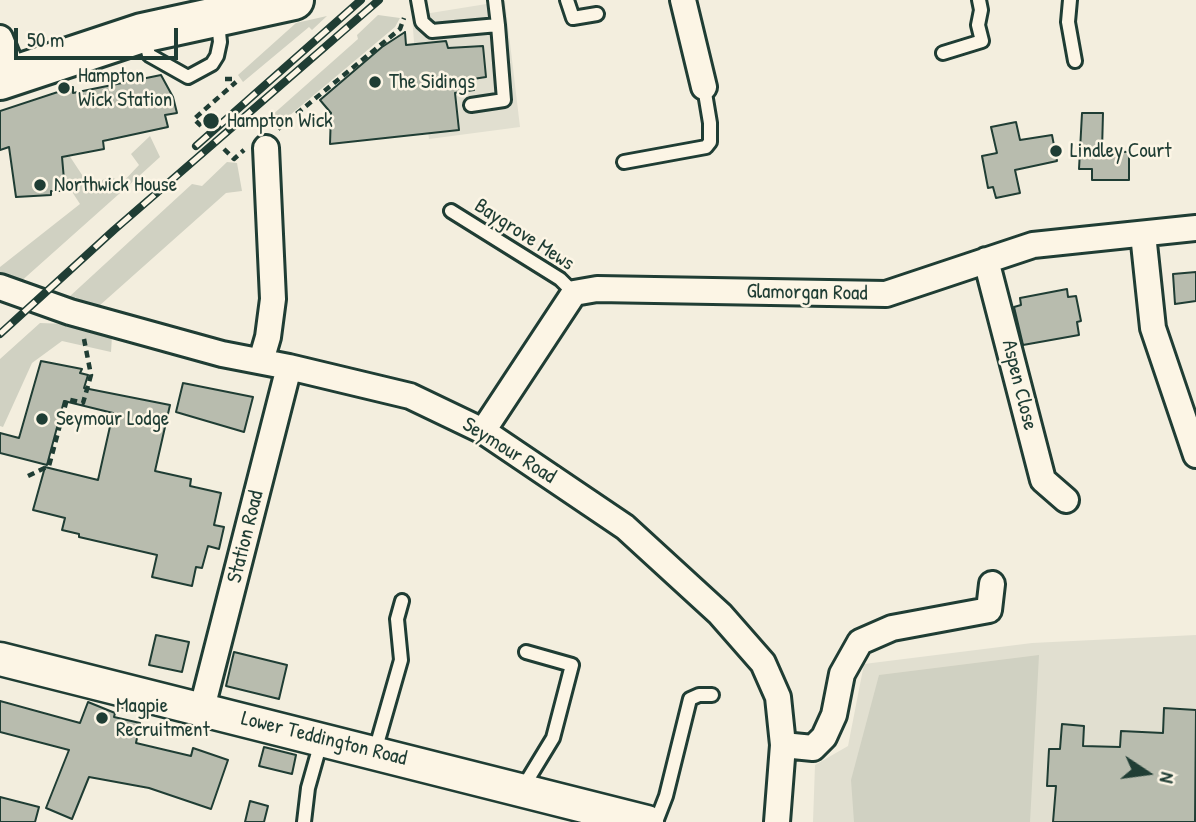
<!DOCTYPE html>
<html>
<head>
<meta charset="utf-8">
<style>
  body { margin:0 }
  #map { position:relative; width:1196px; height:822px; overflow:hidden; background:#f3eede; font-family:"Patrick Hand",sans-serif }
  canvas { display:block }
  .north { position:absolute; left:1112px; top:738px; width:70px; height:70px; -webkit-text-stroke:5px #fcf5e5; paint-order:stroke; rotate:103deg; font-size:19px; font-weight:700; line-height:28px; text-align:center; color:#1f3d34 }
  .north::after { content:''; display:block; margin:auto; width:24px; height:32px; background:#1f3d34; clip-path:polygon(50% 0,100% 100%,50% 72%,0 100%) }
  .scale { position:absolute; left:14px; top:28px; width:164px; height:32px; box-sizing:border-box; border:4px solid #1f3d34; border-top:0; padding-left:9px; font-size:21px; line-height:24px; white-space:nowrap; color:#1f3d34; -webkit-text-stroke:5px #fcf5e5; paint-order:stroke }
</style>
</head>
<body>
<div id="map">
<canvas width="1196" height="822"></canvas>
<div class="north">N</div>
<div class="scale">50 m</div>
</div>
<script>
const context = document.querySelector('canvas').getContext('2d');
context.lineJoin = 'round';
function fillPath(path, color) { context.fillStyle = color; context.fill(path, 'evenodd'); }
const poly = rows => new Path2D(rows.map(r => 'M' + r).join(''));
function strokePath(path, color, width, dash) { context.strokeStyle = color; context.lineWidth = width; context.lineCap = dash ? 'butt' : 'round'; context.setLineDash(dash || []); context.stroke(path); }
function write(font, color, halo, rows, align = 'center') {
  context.font = font + ' "Patrick Hand",sans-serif'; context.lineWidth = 5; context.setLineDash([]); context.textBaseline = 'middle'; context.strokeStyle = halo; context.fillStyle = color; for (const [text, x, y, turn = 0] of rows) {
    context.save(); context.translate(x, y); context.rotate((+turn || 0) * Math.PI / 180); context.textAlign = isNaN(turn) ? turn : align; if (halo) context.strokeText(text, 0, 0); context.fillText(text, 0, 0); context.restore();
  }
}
fillPath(poly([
  [505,1,520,127,429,139,425,107,419,107,412,16],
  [1196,635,1196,822,813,822,815,765,848,746,864,664,1032,643]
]), '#e1dfd0');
fillPath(poly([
  [378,15,400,18,395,27,277,126,270,117,358,39,357,35],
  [327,16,312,30,309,27,243,82,238,75,296,23],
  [150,136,160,157,138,177,18,284,0,276,0,267,80,204,50,158,65,149,90,187,110,176,122,183,139,165,131,154],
  [227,162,237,163,242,191,226,193,99,306,69,297,192,184,202,186],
  [40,323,67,324,112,336,111,352,62,341,32,363,3,427,0,426,0,359],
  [1039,655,1030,822,854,822,851,780,879,675]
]), '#d0d1c2');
const building = poly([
  [405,32,406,45,446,41,448,48,483,46,486,77,473,79,474,90,455,93,459,130,330,144,331,113,320,100,382,47,405,32],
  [161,75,173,97,177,113,165,115,168,127,103,141,104,149,62,157,65,191,51,191,51,195,16,197,9,147,0,150,0,111,73,87,73,93,161,75],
  [1082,113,1103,113,1102,151,1129,152,1129,180,1092,180,1092,169,1079,169,1082,113],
  [1016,122,1020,140,1052,135,1057,161,1015,170,1020,193,996,198,993,187,988,188,982,156,997,153,991,127,1016,122],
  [1196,272,1196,301,1175,304,1173,274,1196,272],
  [1067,289,1068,297,1076,296,1081,321,1077,322,1079,335,1023,345,1014,307,1021,305,1020,298,1067,289],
  [41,361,82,369,80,373,88,375,84,388,170,405,155,471,191,479,190,486,221,493,214,525,224,527,219,549,208,546,202,568,196,567,192,586,152,577,157,555,79,537,79,534,62,530,65,518,33,510,45,467,98,480,113,413,64,401,47,465,0,453,0,433,19,438,41,361],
  [183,383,253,397,244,432,176,412,183,383],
  [156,635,189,642,182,672,149,665,156,635],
  [234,652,287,665,279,699,226,686,234,652],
  [0,701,80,723,88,702,115,713,114,717,140,723,136,743,191,756,193,748,228,760,211,809,149,788,89,777,72,819,46,808,69,750,0,732,0,701],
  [1164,708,1196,710,1195,822,1053,822,1056,786,1047,786,1049,749,1060,749,1062,724,1084,726,1083,746,1120,747,1121,731,1163,733,1164,708],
  [264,747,296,755,292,774,259,766,264,747],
  [0,797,39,807,35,822,0,822,0,797],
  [250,801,268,806,264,822,245,822,250,801]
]);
fillPath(building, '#b8bcae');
strokePath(building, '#1f3d34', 2);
const service = poly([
  [418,0,422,22,432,31,498,25,504,100,471,105],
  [495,0,498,25],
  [567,0,573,18,597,14],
  [1070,0,1068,22,1075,61],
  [144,36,149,55,188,77,212,64,217,56,220,42,218,22],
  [943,53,982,41,978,25,981,10,979,0],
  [624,162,706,147,710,142,710,123,704,87],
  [451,211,560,279,574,293],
  [375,751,401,660,397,619,402,601],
  [522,789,553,738,572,665,526,652],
  [304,822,308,788,321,742],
  [656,822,666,796,690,699,699,695,712,695]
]);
const minor = poly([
  [683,0,704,87],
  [0,38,15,75],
  [1143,234,1153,328,1196,455],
  [986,260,1043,480,1066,500],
  [0,287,70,312,222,354,289,367,410,396,483,431,625,527,720,614,763,663,778,697,783,745,777,822],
  [261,361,268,337,273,299,266,148],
  [483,431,574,293,597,289,886,294,1033,245,1196,228],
  [202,708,289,367],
  [783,745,813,748,824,737,834,715,842,674,860,642,892,628,989,610,992,584]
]);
const tertiary = poly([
  [0,659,647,822]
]);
const primary = poly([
  [0,80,142,33,294,0]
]);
strokePath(service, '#1f3d34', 18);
strokePath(minor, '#1f3d34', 30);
strokePath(tertiary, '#1f3d34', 37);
strokePath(primary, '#1f3d34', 44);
strokePath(poly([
  [225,79,233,79],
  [201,126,194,119,236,82],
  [278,129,400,29,404,18],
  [224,149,234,159,244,150],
  [28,476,49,466,67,399,83,403,91,375,84,339]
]), '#1f3d34', 4.5, [7, 5]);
strokePath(service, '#fcf5e5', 12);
strokePath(minor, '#fcf5e5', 24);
strokePath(tertiary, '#fcf5e5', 32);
strokePath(primary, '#fcf5e5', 38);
const rail = poly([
  [196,146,361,0],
  [0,334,114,230,379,0]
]);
strokePath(rail, '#1f3d34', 8);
strokePath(rail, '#fcf5e5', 5, [16]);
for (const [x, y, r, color] of [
  [375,82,7,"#1f3d34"],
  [64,88,7,"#1f3d34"],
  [211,121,9,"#1f3d34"],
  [1056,151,7,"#1f3d34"],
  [40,185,7,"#1f3d34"],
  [42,419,7,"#1f3d34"],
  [102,718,7,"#1f3d34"]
]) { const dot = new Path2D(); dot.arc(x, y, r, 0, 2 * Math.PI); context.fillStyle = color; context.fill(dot); strokePath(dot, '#fcf5e5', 2.5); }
write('21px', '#1f3d34', '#fcf5e5', [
  ["Hampton",78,76],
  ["Wick Station",78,100],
  ["The Sidings",389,82],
  ["Hampton Wick",227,121],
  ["Lindley Court",1070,151],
  ["Northwick House",54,185],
  ["Seymour Lodge",56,419],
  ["Magpie",116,706],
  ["Recruitment",116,730]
], 'left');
write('21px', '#1f3d34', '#fcf5e5', [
  ["Baygrove Mews",524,235,33],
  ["Glamorgan Road",807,293,1],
  ["Aspen Close",1019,385,76],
  ["Seymour Road",509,451,32],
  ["Station Road",246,537,-76],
  ["Lower Teddington Road",324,739,14]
]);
</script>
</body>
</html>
